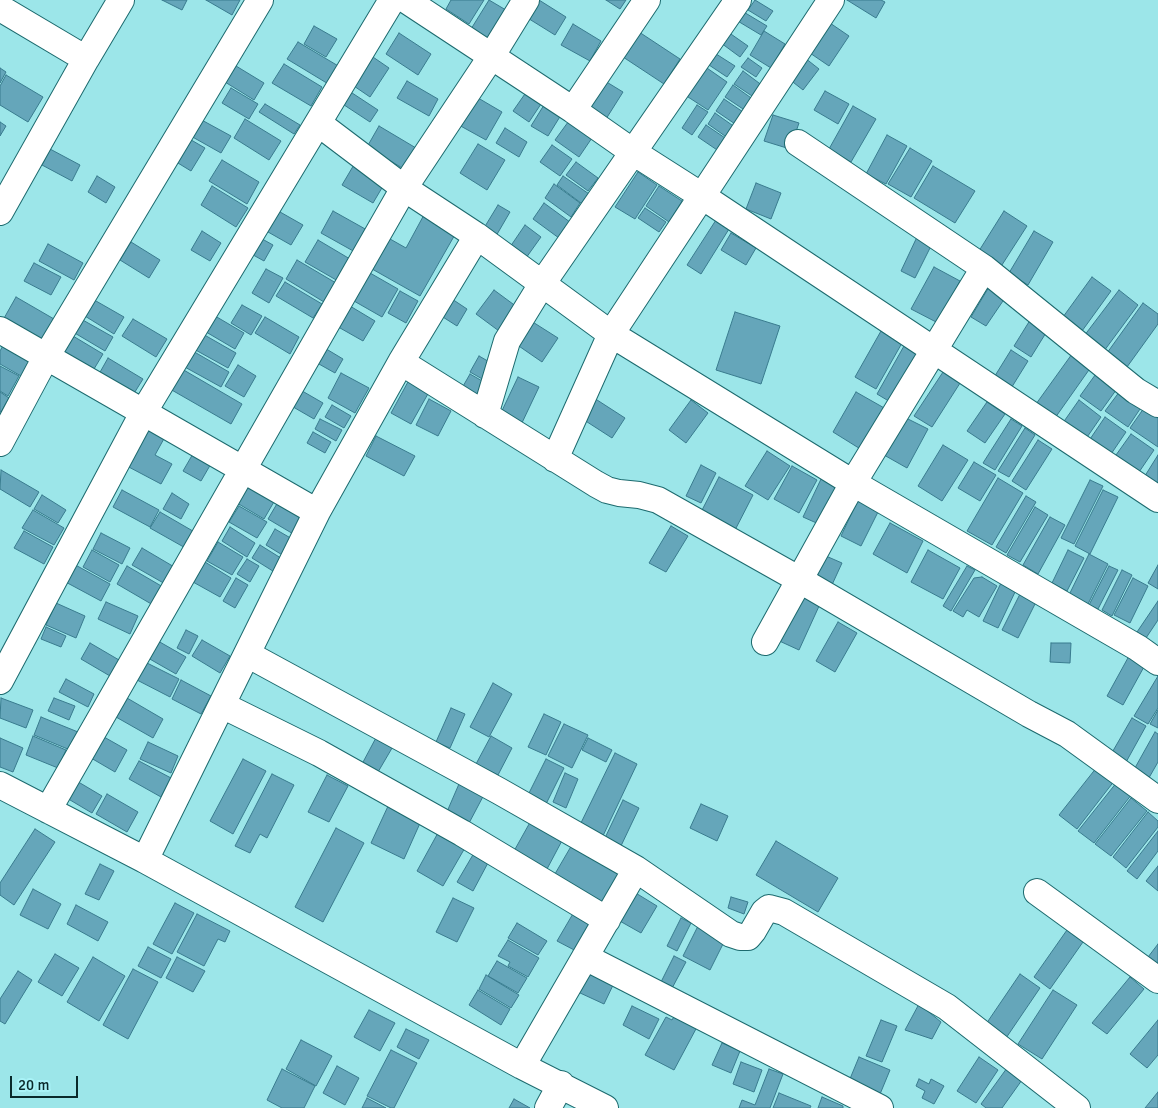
<!DOCTYPE html>
<html>
<head>
<meta charset="utf-8">
<style>
  body { margin:0 }
  #map { position:relative; width:1158px; height:1108px; overflow:hidden; background:#9ce6e9; font-family:Signika,sans-serif }
  canvas { display:block }
  .scale { position:absolute; left:10px; top:1076px; width:68px; height:22px; box-sizing:border-box; border:2px solid #09292a; border-top:0; padding-left:6px; font-size:15px; line-height:18px; white-space:nowrap; color:#09292a; -webkit-text-stroke:4px #a9f3f7; paint-order:stroke }
</style>
</head>
<body>
<div id="map">
<canvas width="1158" height="1108"></canvas>
<div class="scale">20 m</div>
</div>
<script>
const context = document.querySelector('canvas').getContext('2d');
context.lineJoin = 'round';
function fillPath(path, color) { context.fillStyle = color; context.fill(path, 'evenodd'); }
const poly = rows => new Path2D(rows.map(r => 'M' + r).join(''));
function strokePath(path, color, width, dash) { context.strokeStyle = color; context.lineWidth = width; context.lineCap = dash ? 'butt' : 'round'; context.setLineDash(dash || []); context.stroke(path); }
const building = poly([
  [162,0,187,0,182,10,162,0],
  [206,0,240,0,232,15,206,0],
  [451,0,484,0,469,24,446,9,451,0],
  [489,0,511,13,493,43,471,29,489,0],
  [539,0,566,17,555,35,526,17,539,0],
  [606,0,626,0,620,9,606,0],
  [755,0,773,11,766,21,748,10,755,0],
  [847,0,881,0,885,2,876,18,847,0],
  [742,11,767,26,761,35,736,20,742,11],
  [827,21,849,36,829,66,807,51,827,21],
  [573,24,601,41,590,61,561,45,573,24],
  [314,26,337,39,326,57,304,44,314,26],
  [636,30,680,59,664,84,620,55,636,30],
  [764,31,785,44,771,68,750,55,764,31],
  [728,32,748,46,740,57,721,43,728,32],
  [399,33,431,54,418,75,386,54,399,33],
  [298,42,340,67,330,85,287,59,298,42],
  [713,52,735,66,727,77,706,63,713,52],
  [370,55,389,68,370,97,351,84,370,55],
  [748,58,762,68,756,77,741,67,748,58],
  [805,58,819,69,803,90,789,79,805,58],
  [284,64,322,87,311,106,272,83,284,64],
  [236,66,264,83,254,100,225,82,236,66],
  [704,66,727,82,708,110,685,95,704,66],
  [0,68,6,72,0,83,0,68],
  [743,71,763,86,755,98,734,84,743,71],
  [6,75,43,97,28,122,0,105,0,86,6,75],
  [600,78,623,92,606,119,584,105,600,78],
  [407,81,438,99,429,116,397,98,407,81],
  [733,85,754,100,746,111,725,97,733,85],
  [343,87,378,110,370,122,335,99,343,87],
  [231,88,258,104,249,119,222,103,231,88],
  [527,91,543,101,529,122,513,111,527,91],
  [825,91,849,104,838,124,814,110,825,91],
  [473,95,502,112,486,140,457,124,473,95],
  [724,99,746,114,738,126,716,111,724,99],
  [265,104,300,125,294,134,259,112,265,104],
  [544,105,561,115,548,136,531,126,544,105],
  [697,105,708,112,692,135,682,128,697,105],
  [853,106,876,119,851,162,829,149,853,106],
  [715,113,739,130,732,141,708,124,715,113],
  [773,115,799,123,790,149,764,141,773,115],
  [198,118,231,136,221,153,189,135,198,118],
  [571,118,594,135,579,157,555,140,571,118],
  [245,119,281,141,269,160,234,138,245,119],
  [0,122,6,126,0,136,0,122],
  [706,125,731,142,723,154,698,137,706,125],
  [379,126,416,148,404,169,367,147,379,126],
  [505,128,527,142,519,157,496,143,505,128],
  [887,135,907,146,886,184,866,174,887,135],
  [186,137,205,148,191,171,173,160,186,137],
  [478,144,505,160,487,190,460,173,478,144],
  [552,145,572,159,560,176,540,162,552,145],
  [910,148,932,161,911,197,888,184,910,148],
  [50,149,80,165,72,181,42,165,50,149],
  [222,160,259,182,247,204,209,181,222,160],
  [576,162,598,178,588,191,566,175,576,162],
  [355,163,386,181,373,203,342,185,355,163],
  [933,166,975,191,955,223,914,198,933,166],
  [638,172,657,185,635,219,615,207,638,172],
  [97,176,115,187,106,203,88,192,97,176],
  [563,176,592,196,585,206,557,185,563,176],
  [756,183,781,193,771,219,746,209,756,183],
  [554,184,580,203,571,217,545,198,554,184],
  [212,186,248,208,236,227,201,205,212,186],
  [659,186,682,201,669,222,646,206,659,186],
  [544,203,574,225,563,241,533,219,544,203],
  [498,205,510,212,496,236,484,228,498,205],
  [273,208,303,225,291,245,261,228,273,208],
  [645,208,666,222,659,232,638,218,645,208],
  [333,211,367,230,355,252,321,233,333,211],
  [1004,211,1027,226,1000,268,977,254,1004,211],
  [425,213,457,231,420,296,365,265,383,235,406,248,425,213],
  [716,220,729,229,701,274,687,265,716,220],
  [525,225,541,237,526,258,510,247,525,225],
  [202,231,221,243,210,261,191,250,202,231],
  [1034,231,1053,242,1028,285,1009,273,1034,231],
  [731,233,756,248,746,265,721,250,731,233],
  [255,235,273,245,264,261,246,251,255,235],
  [917,237,932,244,915,278,901,271,917,237],
  [318,240,350,259,338,281,305,262,318,240],
  [131,242,160,260,149,278,120,260,131,242],
  [48,244,83,263,74,280,39,261,48,244],
  [297,260,336,283,324,302,286,279,297,260],
  [34,263,61,277,51,295,24,281,34,263],
  [934,267,960,281,938,323,911,309,934,267],
  [266,269,283,278,269,303,252,293,266,269],
  [370,273,398,289,382,317,354,301,370,273],
  [1092,277,1111,291,1082,331,1063,317,1092,277],
  [285,282,322,304,313,318,276,296,285,282],
  [989,287,1005,298,986,326,971,317,989,287],
  [494,290,517,307,499,331,476,314,494,290],
  [1119,290,1138,305,1104,351,1084,336,1119,290],
  [400,291,418,301,406,323,388,313,400,291],
  [446,295,467,309,457,326,435,312,446,295],
  [16,297,54,319,41,342,3,320,16,297],
  [89,297,124,317,114,334,80,313,89,297],
  [345,303,375,321,363,341,333,324,345,303],
  [1143,303,1158,314,1158,324,1127,367,1107,353,1143,303],
  [242,305,262,316,251,335,231,323,242,305],
  [735,312,780,326,761,384,716,370,735,312],
  [210,313,244,333,235,349,201,329,210,313],
  [265,317,299,337,290,354,255,333,265,317],
  [1032,317,1049,328,1031,357,1014,346,1032,317],
  [81,319,113,337,105,351,73,332,81,319],
  [133,319,167,339,156,357,122,336,133,319],
  [528,319,558,338,542,362,513,342,528,319],
  [881,331,902,343,876,389,855,377,881,331],
  [201,333,236,353,228,368,192,348,201,333],
  [73,336,103,354,91,374,61,356,73,336],
  [5,342,39,362,28,380,0,364,0,351,5,342],
  [318,344,343,359,335,373,310,359,318,344],
  [904,346,919,355,892,403,877,394,904,346],
  [191,350,229,372,221,387,183,366,191,350],
  [1011,350,1028,361,1010,390,993,379,1011,350],
  [1072,354,1091,367,1055,418,1036,404,1072,354],
  [479,356,493,364,484,380,470,372,479,356],
  [108,358,143,379,133,395,99,374,108,358],
  [238,365,256,376,244,397,225,386,238,365],
  [0,366,19,376,8,396,0,391,0,366],
  [182,369,242,404,231,424,170,389,182,369],
  [945,369,962,380,932,427,914,416,945,369],
  [1098,371,1119,386,1101,411,1080,396,1098,371],
  [341,373,369,388,355,413,328,398,341,373],
  [470,374,484,382,476,396,462,388,470,374],
  [518,377,539,387,520,427,499,417,518,377],
  [409,380,429,392,411,424,391,413,409,380],
  [297,388,323,403,314,419,288,404,297,388],
  [1120,391,1142,406,1128,427,1105,411,1120,391],
  [0,392,9,398,1,412,0,412,0,392],
  [856,392,886,409,862,450,833,432,856,392],
  [594,398,625,418,612,438,581,418,594,398],
  [429,399,451,411,438,436,416,425,429,399],
  [691,400,708,413,686,443,669,430,691,400],
  [1079,400,1101,417,1083,443,1060,427,1079,400],
  [987,402,1005,414,985,443,967,431,987,402],
  [332,405,351,416,344,428,325,417,332,405],
  [1144,408,1158,418,1158,447,1130,428,1144,408],
  [904,417,928,429,907,468,884,455,904,417],
  [1105,417,1126,432,1107,460,1086,445,1105,417],
  [320,419,342,430,336,441,315,429,320,419],
  [1011,419,1022,426,995,470,983,463,1011,419],
  [147,424,166,435,155,455,172,464,161,484,125,465,147,424],
  [1025,428,1035,435,1009,477,998,471,1025,428],
  [313,432,331,442,325,453,307,443,313,432],
  [1131,434,1154,450,1135,478,1111,462,1131,434],
  [376,436,415,456,404,476,366,456,376,436],
  [1038,440,1052,449,1026,490,1012,481,1038,440],
  [943,445,968,460,942,501,918,486,943,445],
  [767,451,790,466,768,500,745,486,767,451],
  [194,452,212,462,201,481,183,471,194,452],
  [1158,455,1158,489,1143,479,1158,455],
  [974,462,996,475,980,501,958,488,974,462],
  [701,465,716,473,701,503,686,496,701,465],
  [792,466,817,480,799,513,774,499,792,466],
  [1,470,39,492,30,507,0,489,1,470],
  [719,477,753,495,733,534,699,516,719,477],
  [822,477,840,486,821,525,803,517,822,477],
  [998,478,1023,493,992,545,967,531,998,478],
  [1090,480,1103,486,1074,544,1061,538,1090,480],
  [248,484,275,500,264,519,237,503,248,484],
  [122,490,159,510,150,527,113,507,122,490],
  [1103,490,1118,497,1090,554,1075,546,1103,490],
  [172,493,189,504,181,519,163,509,172,493],
  [42,495,66,510,58,523,34,509,42,495],
  [1026,496,1036,502,1006,553,996,547,1026,496],
  [859,498,880,508,861,546,841,536,859,498],
  [278,502,306,518,295,535,268,519,278,502],
  [239,506,267,522,257,538,229,522,239,506],
  [1035,507,1048,515,1020,562,1007,555,1035,507],
  [33,510,64,528,54,545,22,528,33,510],
  [160,512,198,534,189,550,150,528,160,512],
  [1050,517,1065,525,1038,574,1023,565,1050,517],
  [890,523,923,541,907,573,873,554,890,523],
  [671,526,688,536,666,572,649,563,671,526],
  [230,527,255,543,247,557,222,541,230,527],
  [275,529,294,540,284,556,266,545,275,529],
  [24,531,53,547,44,564,14,548,24,531],
  [101,533,130,548,122,564,93,549,101,533],
  [218,542,243,557,232,575,207,561,218,542],
  [260,545,284,560,276,573,252,558,260,545],
  [142,548,176,568,167,585,132,565,142,548],
  [92,550,119,565,110,582,83,567,92,550],
  [928,550,960,568,943,599,911,582,928,550],
  [1068,550,1084,558,1067,591,1052,583,1068,550],
  [819,553,842,563,831,587,808,577,819,553],
  [1089,554,1108,564,1088,604,1069,595,1089,554],
  [247,559,259,566,250,582,237,574,247,559],
  [70,562,110,584,101,601,60,579,70,562],
  [205,562,231,578,220,597,193,582,205,562],
  [1158,565,1158,589,1148,583,1158,565],
  [127,566,163,587,153,605,117,584,127,566],
  [967,566,975,570,951,611,943,606,967,566],
  [1109,566,1118,570,1098,609,1089,605,1109,566],
  [1122,570,1132,575,1112,616,1102,610,1122,570],
  [982,577,997,586,979,617,967,610,963,617,953,611,974,578,982,577],
  [236,578,248,585,235,608,223,601,236,578],
  [1133,578,1148,586,1130,623,1114,615,1133,578],
  [1001,583,1016,590,998,628,983,621,1001,583],
  [797,593,820,604,799,650,775,639,797,593],
  [1020,594,1036,602,1018,638,1002,630,1020,594],
  [1158,601,1158,620,1146,638,1137,632,1158,601],
  [106,602,138,616,130,634,98,619,106,602],
  [56,603,85,616,76,638,46,625,56,603],
  [838,622,857,633,835,672,816,661,838,622],
  [46,627,66,636,61,647,41,639,46,627],
  [186,630,198,636,189,654,177,648,186,630],
  [202,640,230,656,220,673,192,656,202,640],
  [158,641,186,657,176,674,148,658,158,641],
  [90,643,119,660,110,676,81,659,90,643],
  [1051,643,1071,643,1070,663,1050,662,1051,643],
  [1129,656,1145,665,1123,705,1107,696,1129,656],
  [145,662,179,679,170,697,137,680,145,662],
  [1158,676,1158,708,1148,724,1134,716,1158,676],
  [66,679,94,694,88,707,59,692,66,679],
  [181,680,211,696,201,714,172,699,181,680],
  [493,683,512,694,489,737,470,727,493,683],
  [1,698,33,710,26,728,0,718,1,698],
  [54,698,75,706,69,720,48,711,54,698],
  [127,698,163,719,153,738,116,717,127,698],
  [451,708,465,714,450,748,436,742,451,708],
  [1158,710,1158,728,1150,724,1158,710],
  [544,714,561,722,546,755,528,747,544,714],
  [41,717,78,732,70,750,34,735,41,717],
  [1132,718,1146,726,1125,764,1110,756,1132,718],
  [564,724,588,735,572,768,548,756,564,724],
  [1155,732,1158,734,1158,762,1146,783,1131,775,1155,732],
  [378,734,395,743,378,772,362,764,378,734],
  [33,736,66,750,58,768,26,755,33,736],
  [491,736,512,748,498,775,476,764,491,736],
  [104,737,127,750,115,772,91,758,104,737],
  [0,738,23,748,13,772,0,767,0,738],
  [588,738,612,750,606,762,582,750,588,738],
  [148,742,178,756,171,773,140,759,148,742],
  [615,753,637,764,601,840,578,829,615,753],
  [243,759,266,771,233,834,210,821,243,759],
  [546,759,564,768,543,810,525,801,546,759],
  [139,761,171,778,161,797,129,779,139,761],
  [1097,767,1115,780,1077,829,1059,815,1097,767],
  [565,773,578,779,566,808,553,802,565,773],
  [272,774,294,785,267,838,260,834,250,853,235,846,272,774],
  [327,775,348,786,329,822,308,812,327,775],
  [70,777,102,796,92,813,60,794,70,777],
  [462,777,487,789,468,825,446,814,462,777],
  [1117,782,1132,794,1094,843,1078,831,1117,782],
  [107,794,138,812,127,832,96,814,107,794],
  [1131,798,1147,811,1111,856,1095,844,1131,798],
  [623,800,639,808,620,848,604,840,623,800],
  [389,804,421,821,404,859,371,843,389,804],
  [701,804,728,816,717,841,690,828,701,804],
  [1148,812,1158,821,1158,827,1126,868,1113,857,1148,812],
  [533,817,565,835,547,869,514,851,533,817],
  [336,828,364,843,323,922,295,907,336,828],
  [35,829,55,842,14,905,0,895,0,883,35,829],
  [439,831,466,846,443,886,417,871,439,831],
  [1158,831,1158,851,1137,879,1127,871,1158,831],
  [776,841,838,878,818,912,756,875,776,841],
  [573,843,628,875,607,911,552,879,573,843],
  [474,853,489,861,473,891,457,882,474,853],
  [100,864,114,871,99,900,85,894,100,864],
  [1158,866,1158,891,1146,881,1158,866],
  [33,889,61,904,48,929,20,915,33,889],
  [634,892,657,906,641,933,618,920,634,892],
  [731,897,748,902,744,914,728,908,731,897],
  [453,898,474,908,457,942,436,932,453,898],
  [175,903,194,913,172,954,153,944,175,903],
  [76,905,108,922,98,941,67,924,76,905],
  [574,912,594,924,578,952,557,941,574,912],
  [197,914,230,931,225,942,218,939,204,966,177,952,197,914],
  [681,918,691,923,677,951,667,946,681,918],
  [517,923,547,941,538,955,508,938,517,923],
  [698,926,725,940,710,970,683,956,698,926],
  [1067,930,1083,942,1050,989,1034,977,1067,930],
  [508,940,539,958,528,977,508,966,510,962,498,956,508,940],
  [1158,944,1158,971,1145,961,1158,944],
  [148,947,171,959,161,978,138,966,148,947],
  [55,954,79,968,62,996,38,982,55,954],
  [674,956,686,962,670,992,659,986,674,956],
  [93,957,125,976,99,1021,67,1002,93,957],
  [177,957,205,971,193,992,166,978,177,957],
  [497,961,527,978,518,993,488,976,497,961],
  [133,969,158,982,128,1039,103,1025,133,969],
  [590,969,615,981,604,1004,578,992,590,969],
  [18,971,32,980,5,1024,0,1021,0,999,18,971],
  [1020,974,1040,988,1004,1041,984,1027,1020,974],
  [486,975,519,995,511,1008,479,989,486,975],
  [1130,977,1144,989,1107,1034,1092,1023,1130,977],
  [478,990,510,1009,501,1025,469,1005,478,990],
  [1053,990,1077,1005,1042,1059,1018,1044,1053,990],
  [919,1004,941,1022,932,1039,905,1030,919,1004],
  [632,1006,659,1019,649,1039,623,1025,632,1006],
  [369,1010,395,1023,380,1051,354,1037,369,1010],
  [675,1015,697,1027,674,1070,645,1055,666,1017,672,1020,675,1015],
  [881,1020,897,1026,882,1062,866,1056,881,1020],
  [1158,1020,1158,1055,1147,1068,1130,1054,1158,1020],
  [406,1029,429,1040,419,1059,397,1047,406,1029],
  [301,1040,332,1056,316,1086,286,1069,301,1040],
  [722,1043,740,1051,731,1073,712,1065,722,1043],
  [391,1050,417,1063,394,1108,391,1108,367,1096,391,1050],
  [859,1057,890,1070,878,1099,847,1086,859,1057],
  [979,1057,998,1070,976,1103,957,1091,979,1057],
  [741,1062,762,1070,754,1092,733,1084,741,1062],
  [337,1066,359,1078,345,1105,323,1093,337,1066],
  [1007,1068,1022,1080,1002,1108,986,1108,981,1104,1007,1068],
  [282,1069,315,1086,304,1108,282,1108,267,1100,282,1069],
  [769,1069,783,1074,770,1108,739,1108,742,1100,755,1105,769,1069],
  [919,1079,929,1084,931,1079,944,1086,934,1104,922,1098,925,1091,916,1086,919,1079],
  [1158,1092,1158,1108,1145,1108,1158,1092],
  [779,1093,811,1106,810,1108,773,1108,779,1093],
  [822,1097,843,1106,843,1108,818,1108,822,1097],
  [367,1098,386,1108,362,1108,367,1098],
  [514,1099,530,1108,509,1108,514,1099]
]);
fillPath(building, '#65a6ba');
strokePath(building, '#397b8e', 1);
const street = poly([
  [406,0,573,110,633,152,702,196,831,0],
  [0,8,86,59],
  [573,110,647,0],
  [318,123,404,188,477,236,611,334,853,483,1138,648,1158,662],
  [798,143,984,268,1136,391,1158,404],
  [0,212,86,59,121,0],
  [0,330,317,512],
  [401,362,596,484,607,490,619,493,639,495,658,500,800,580,1029,714,1067,734,1158,800],
  [485,415,507,341,542,284,738,0],
  [0,443,46,357,260,0],
  [555,459,611,334,702,196,1158,499],
  [765,642,853,483,984,268],
  [247,654,499,791,636,869,731,934,740,937,748,937,753,931,764,912,769,908,784,912,947,1007,1077,1108],
  [0,681,143,413,392,0],
  [222,705,319,753,462,833,607,920],
  [0,785,145,860,522,1066,605,1108],
  [48,810,404,188,491,57,526,0],
  [145,860,317,512,401,362,477,236],
  [1037,892,1158,980],
  [585,957,880,1108],
  [522,1066,636,869],
  [548,1108,561,1084]
]);
strokePath(street, '#1c6a6e', 28);
strokePath(street, '#fff', 26);
</script>
</body>
</html>
